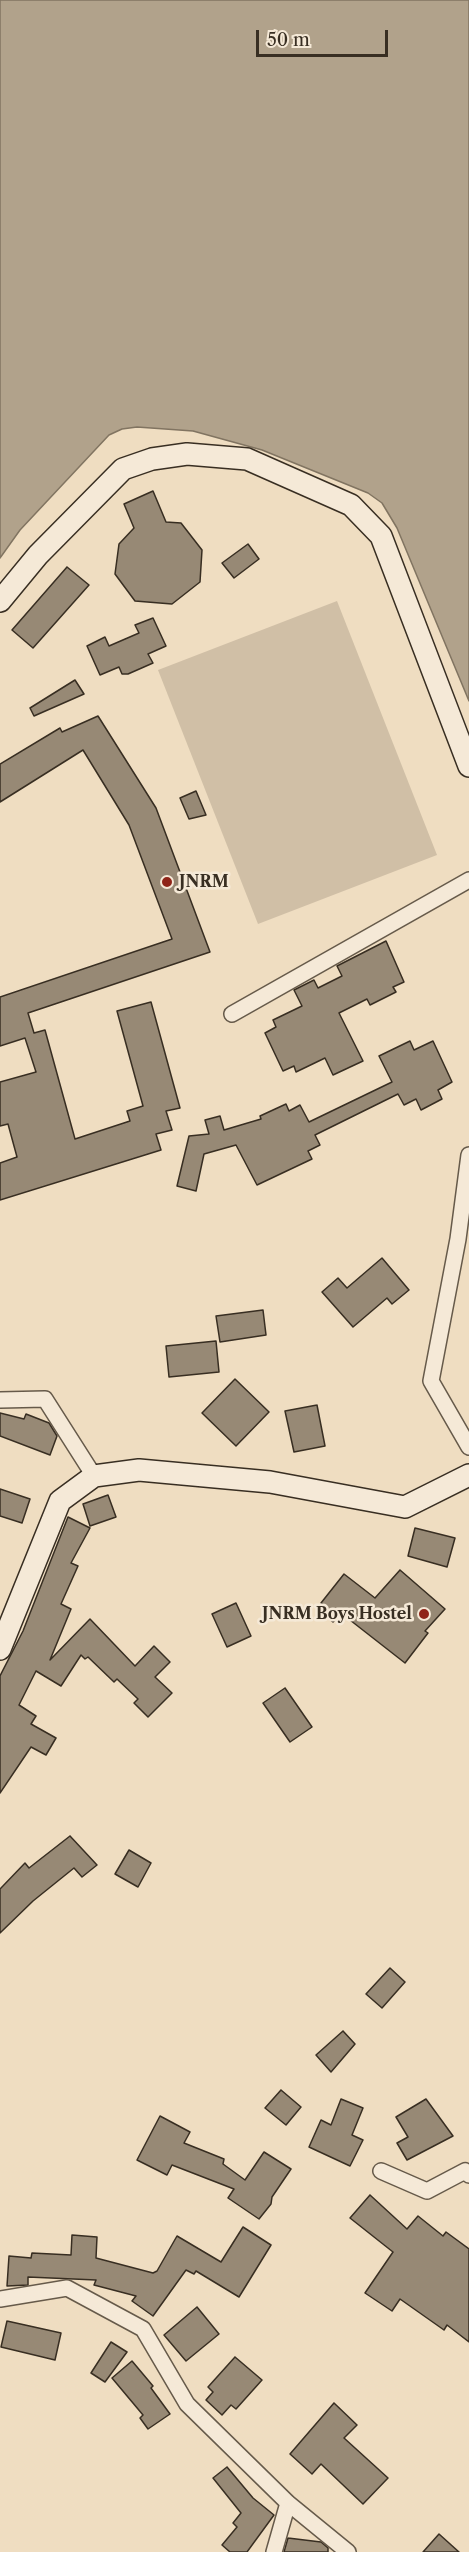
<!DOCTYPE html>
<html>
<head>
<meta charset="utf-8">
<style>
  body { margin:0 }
  #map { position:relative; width:469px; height:2552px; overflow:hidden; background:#efddc1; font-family:"Libre Caslon Text",serif }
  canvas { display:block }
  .scale { position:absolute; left:256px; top:30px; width:132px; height:27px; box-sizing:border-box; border:3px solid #382e22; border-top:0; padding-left:8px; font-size:18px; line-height:21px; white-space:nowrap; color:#382e22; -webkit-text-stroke:4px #f5e9d7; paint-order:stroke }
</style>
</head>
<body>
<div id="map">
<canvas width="469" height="2552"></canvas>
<div class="scale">50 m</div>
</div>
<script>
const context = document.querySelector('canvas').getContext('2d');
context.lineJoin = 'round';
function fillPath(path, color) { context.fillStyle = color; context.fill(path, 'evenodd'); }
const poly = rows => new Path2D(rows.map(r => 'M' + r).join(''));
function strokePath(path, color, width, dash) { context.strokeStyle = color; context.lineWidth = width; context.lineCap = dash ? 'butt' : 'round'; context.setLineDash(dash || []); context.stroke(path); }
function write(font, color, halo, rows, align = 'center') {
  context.font = font + ' "Libre Caslon Text",serif'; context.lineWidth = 5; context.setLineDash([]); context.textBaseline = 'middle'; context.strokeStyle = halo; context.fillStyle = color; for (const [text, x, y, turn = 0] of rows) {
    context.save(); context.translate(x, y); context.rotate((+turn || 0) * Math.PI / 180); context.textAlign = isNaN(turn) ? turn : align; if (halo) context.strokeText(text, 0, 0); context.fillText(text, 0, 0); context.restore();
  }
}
fillPath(poly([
  [337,601,437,855,258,924,158,670]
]), '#d0bfa6');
const water = poly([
  [0,0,469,0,469,701,397,528,382,503,368,493,262,450,193,431,137,427,122,429,109,435,20,530,0,558,0,0]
]);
fillPath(water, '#b1a28b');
strokePath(water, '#817461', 1.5);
const building = poly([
  [153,491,166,522,181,523,202,550,200,582,172,604,135,601,115,574,119,544,134,528,124,504,153,491],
  [248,544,259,559,234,578,222,563,248,544],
  [67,567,89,585,33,648,12,630,67,567],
  [153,618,166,646,148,654,153,663,128,674,122,674,119,667,100,675,87,646,105,637,109,646,139,633,135,625,153,618],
  [75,680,84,694,34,716,30,708,75,680],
  [98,716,156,808,210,952,28,1013,34,1033,45,1030,75,1139,130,1121,127,1111,143,1106,117,1011,151,1002,180,1108,166,1111,172,1130,156,1134,161,1150,0,1200,0,1163,17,1157,8,1124,0,1126,0,1082,36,1072,25,1038,0,1046,0,997,172,939,129,825,83,750,0,802,0,764,60,728,62,732,98,716],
  [196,791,206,815,189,819,180,798,196,791],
  [386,941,404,982,393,987,396,992,370,1005,367,999,339,1013,363,1061,333,1075,325,1058,296,1072,294,1066,283,1071,265,1033,276,1027,273,1020,302,1006,294,990,314,980,318,988,342,976,337,966,386,941],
  [410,1041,414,1050,433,1041,452,1082,438,1090,442,1099,421,1110,416,1099,404,1105,398,1094,315,1135,320,1145,308,1151,312,1159,257,1185,236,1145,204,1154,196,1191,177,1186,189,1136,209,1134,205,1120,220,1116,224,1130,261,1119,260,1116,286,1104,289,1111,300,1105,309,1122,392,1082,379,1056,410,1041],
  [382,1258,409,1290,392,1304,387,1298,353,1327,322,1292,338,1278,347,1288,382,1258],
  [263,1310,266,1335,220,1342,216,1316,263,1310],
  [216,1341,219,1372,169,1377,166,1346,216,1341],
  [235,1379,269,1412,236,1446,202,1413,235,1379],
  [317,1405,325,1446,294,1452,285,1411,317,1405],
  [0,1413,24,1419,26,1414,49,1423,57,1436,50,1455,0,1436,0,1413],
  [0,1489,30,1499,22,1523,0,1516,0,1489],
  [108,1495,116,1517,90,1526,83,1504,108,1495],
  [68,1517,90,1528,71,1563,78,1566,61,1604,71,1609,50,1660,90,1619,135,1666,154,1646,170,1662,155,1677,172,1693,148,1717,134,1703,138,1699,117,1679,114,1682,88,1657,85,1659,81,1655,61,1686,36,1671,19,1705,36,1716,31,1724,56,1738,46,1755,31,1747,0,1793,0,1676,23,1631,68,1517],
  [415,1528,455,1538,447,1567,408,1556,415,1528],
  [400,1570,445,1609,425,1631,428,1633,405,1663,341,1613,333,1622,321,1612,326,1607,321,1603,344,1574,375,1598,400,1570],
  [236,1603,251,1636,227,1647,212,1614,236,1603],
  [285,1688,312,1727,290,1742,263,1703,285,1688],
  [70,1836,97,1865,82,1877,74,1868,33,1901,0,1933,0,1889,25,1863,29,1868,70,1836],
  [129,1850,151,1863,138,1887,115,1874,129,1850],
  [390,1968,405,1982,382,2008,366,1994,390,1968],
  [343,2031,355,2044,331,2072,316,2055,343,2031],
  [281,2090,301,2107,286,2125,265,2108,281,2090],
  [341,2099,363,2108,352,2135,363,2140,350,2166,309,2147,321,2120,331,2125,341,2099],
  [426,2099,453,2136,407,2160,397,2143,408,2137,396,2117,426,2099],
  [160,2116,190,2132,184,2143,224,2159,223,2164,245,2180,264,2152,291,2169,272,2197,271,2204,259,2219,228,2198,234,2189,172,2165,167,2175,137,2160,160,2116],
  [370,2195,407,2229,418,2216,443,2236,446,2232,469,2249,469,2342,447,2325,444,2330,400,2299,392,2311,365,2293,393,2252,350,2218,370,2195],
  [243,2227,271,2245,239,2297,196,2271,194,2274,186,2270,153,2316,132,2301,136,2296,94,2285,96,2280,28,2277,28,2285,7,2286,9,2256,31,2258,32,2253,71,2255,72,2235,97,2237,96,2258,153,2273,157,2271,177,2236,221,2262,243,2227],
  [197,2307,219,2334,186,2361,164,2335,197,2307],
  [7,2321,61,2333,55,2360,1,2347,7,2321],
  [111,2342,127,2352,105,2382,91,2373,111,2342],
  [235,2357,262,2380,236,2409,231,2405,222,2415,206,2400,213,2392,208,2387,235,2357],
  [132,2361,153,2386,151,2388,170,2414,148,2429,140,2418,143,2415,112,2378,132,2361],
  [334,2403,357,2425,344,2438,388,2478,363,2504,321,2464,312,2474,290,2454,334,2403],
  [227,2467,253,2498,274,2515,247,2552,230,2552,222,2545,237,2527,233,2523,241,2513,213,2478,227,2467],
  [439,2534,459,2552,423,2552,439,2534],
  [288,2538,321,2542,328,2548,328,2552,284,2552,288,2538]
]);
fillPath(building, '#978975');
strokePath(building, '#382e22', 1.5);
const street = poly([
  [232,1014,469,880],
  [469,1155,458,1239,431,1381,469,1447],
  [0,1400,45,1399,94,1476],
  [381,2171,427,2191,465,2171,469,2175],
  [0,2299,67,2288,143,2329,187,2404,288,2503,348,2552],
  [274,2552,288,2503]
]);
const secondary = poly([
  [0,601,38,555,123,469,152,459,187,454,247,459,351,505,381,536,469,766],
  [0,1649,60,1501,94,1476,139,1470,270,1482,405,1507,469,1475]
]);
strokePath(street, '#665a4a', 18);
strokePath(secondary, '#382e22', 24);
strokePath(street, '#f5e9d7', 15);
strokePath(secondary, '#f5e9d7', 21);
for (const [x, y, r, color] of [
  [167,882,6,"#8f2418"],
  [424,1614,6,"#8f2418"]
]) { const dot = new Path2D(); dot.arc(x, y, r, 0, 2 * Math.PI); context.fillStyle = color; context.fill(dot); strokePath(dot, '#f5e9d7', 2); }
write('bold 16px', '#382e22', '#f5e9d7', [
  ["JNRM",179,882],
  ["JNRM Boys Hostel",412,1614,"right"]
], 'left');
</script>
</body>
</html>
